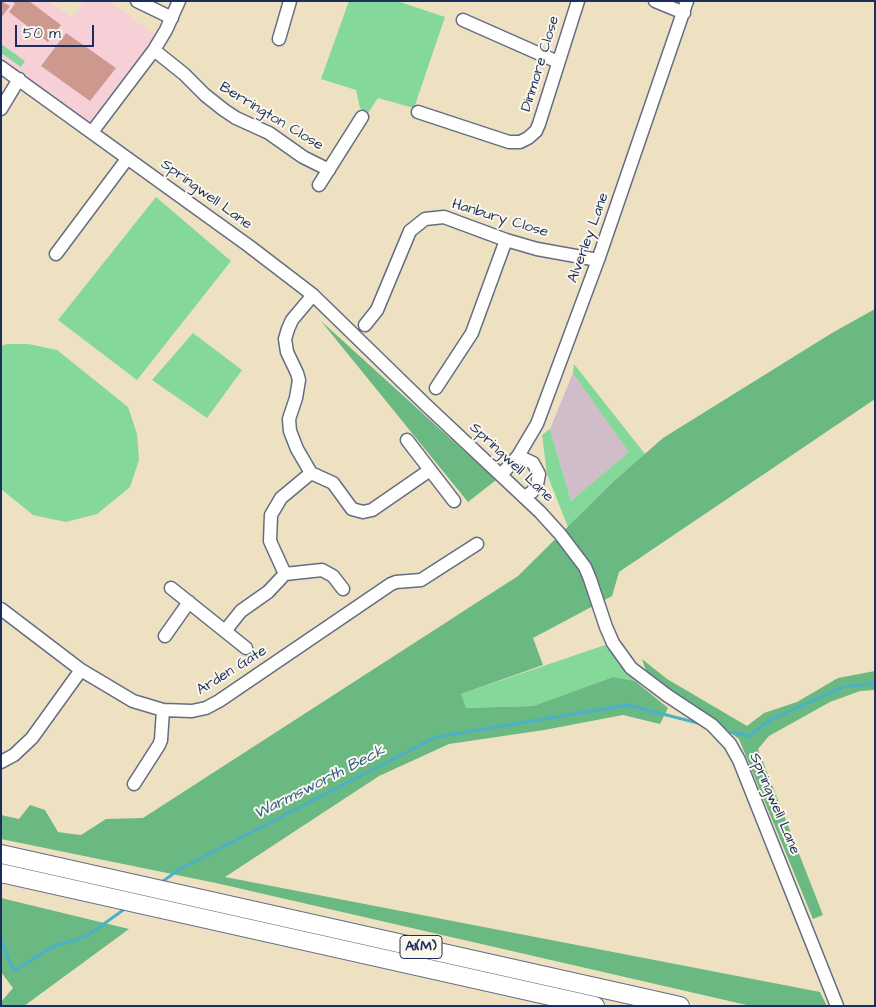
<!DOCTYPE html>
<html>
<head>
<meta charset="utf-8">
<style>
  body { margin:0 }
  #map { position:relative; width:876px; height:1007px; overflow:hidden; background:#ede1c1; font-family:"Architects Daughter",sans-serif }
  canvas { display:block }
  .frame { position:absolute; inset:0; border:2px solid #1b2f5e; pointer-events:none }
  .scale { position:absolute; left:15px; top:25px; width:79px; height:22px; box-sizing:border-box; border:2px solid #1b2f5e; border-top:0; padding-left:6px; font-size:15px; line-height:18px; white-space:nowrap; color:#1b2f5e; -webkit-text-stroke:4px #fbf7ec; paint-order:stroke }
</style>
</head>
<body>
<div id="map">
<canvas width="876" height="1007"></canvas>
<div class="frame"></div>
<div class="scale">50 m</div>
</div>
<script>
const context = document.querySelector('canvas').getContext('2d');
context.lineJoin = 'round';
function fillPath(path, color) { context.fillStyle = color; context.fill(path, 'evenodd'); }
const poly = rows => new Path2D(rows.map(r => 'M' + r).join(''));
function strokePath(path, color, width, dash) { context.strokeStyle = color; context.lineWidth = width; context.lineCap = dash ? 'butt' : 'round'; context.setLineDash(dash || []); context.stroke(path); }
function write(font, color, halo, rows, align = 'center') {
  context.font = font + ' "Architects Daughter",sans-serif'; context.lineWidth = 4; context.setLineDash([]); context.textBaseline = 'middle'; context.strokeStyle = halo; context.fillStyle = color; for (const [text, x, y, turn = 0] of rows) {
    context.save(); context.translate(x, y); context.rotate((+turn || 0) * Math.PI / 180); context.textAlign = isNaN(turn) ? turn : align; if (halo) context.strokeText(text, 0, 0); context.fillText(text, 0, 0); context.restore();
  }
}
fillPath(poly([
  [1,1,48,1,72,18,84,1,108,1,164,41,99,132,1,62]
]), '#f6cfd7');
fillPath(poly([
  [573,373,630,452,571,501,550,429]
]), '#d1bdc9');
fillPath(poly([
  [349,1,397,1,445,17,414,108,378,98,368,113,360,108,356,90,321,79],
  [1,44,25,61,21,67,1,53],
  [156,197,231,261,137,380,58,320],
  [193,333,242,370,207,418,152,380],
  [7,344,28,344,57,350,128,407,137,434,139,460,130,487,97,514,66,522,33,515,1,489,1,346],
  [574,364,645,454,614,481,568,527,547,474,542,435,550,429,571,501,629,452,573,373],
  [605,645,635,681,613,677,533,706,465,708,461,694]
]), '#83d89a');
fillPath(poly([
  [875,309,875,399,619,572,612,596,533,638,543,665,461,694,466,708,533,706,613,677,635,681,668,708,660,724,623,715,544,730,449,744,379,776,225,877,820,992,827,1006,751,1006,216,883,1,839,1,815,19,819,30,805,45,810,58,832,72,834,81,835,106,819,143,818,518,576,614,481,663,438,832,333],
  [321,321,496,480,468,502],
  [642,659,667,679,747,726,764,713,797,702,838,678,875,671,875,690,860,691,830,702,769,736,758,749,823,915,813,919,739,739,646,671],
  [1,898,129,929,24,1006,1,1006,1,1002,13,988,1,972]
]), '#6ab882');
strokePath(poly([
  [730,732,749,736,770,720,843,687,875,683],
  [159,884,180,869,436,737,627,705,698,723],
  [1,941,14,971,52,947,87,936,126,908]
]), '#4bb1ca', 3);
fillPath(poly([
  [1,1,10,6,1,18],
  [12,1,29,1,61,25,48,42,9,12,15,4],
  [66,33,116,68,90,101,41,66]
]), '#cd998f');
const minor = poly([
  [137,1,172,18],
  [655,1,684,13],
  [463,20,558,62],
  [279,39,290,1],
  [154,50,184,74,205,95,224,110,236,118,269,133,303,157,329,170],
  [1,67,249,246,313,295,425,404,540,512,560,534,585,567,590,579,606,627,613,643,631,668,668,696,712,725,730,744,739,760,837,1006],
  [1,109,19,79],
  [418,112,509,142,520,142,528,138,536,131,539,124,578,1],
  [92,132,154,50,166,30,179,1],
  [319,185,362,117],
  [56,254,127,159],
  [365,325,377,310,410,231,425,219,444,217,506,240,537,249,598,260],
  [436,388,472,333,506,240],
  [407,440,454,501],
  [518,456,533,463,539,474,537,485,532,492,524,497],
  [311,473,333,483,352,509,363,512,372,510,430,470],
  [501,475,518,456,537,424,598,260,687,1],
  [285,574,270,541,271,515,281,498,311,473,297,449,290,431,289,419,296,398,299,380,297,373,287,352,285,339,288,329,292,320,313,295],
  [171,588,246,648],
  [1,609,81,670,133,701,163,710,192,711,206,708,219,701,391,584,396,582,421,580,477,544],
  [225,631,241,611,268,592,285,574,322,570,333,576,343,589],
  [165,636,189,602],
  [1,762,14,755,32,738,81,670],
  [134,784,159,745,161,740,163,710]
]);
const highway = poly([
  [1,854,680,1006],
  [1,873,595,1006]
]);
strokePath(minor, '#646d81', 15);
strokePath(highway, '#646d81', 20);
strokePath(minor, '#fff', 12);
strokePath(highway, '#fff', 18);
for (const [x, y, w] of [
  [421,947,42]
]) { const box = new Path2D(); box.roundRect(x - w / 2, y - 11.5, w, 23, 4); context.fillStyle = '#fbf7ec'; context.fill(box); strokePath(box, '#1b2f5e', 1); }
write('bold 14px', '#1b2f5e', null, [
  ["A1(M)",421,947]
]);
write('15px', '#1b2f5e', '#fbf7ec', [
  ["Dinmore Close",541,64,-73],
  ["Berrington Close",271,117,31],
  ["Springwell Lane",206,195,36],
  ["Hanbury Close",500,219,17],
  ["Alverley Lane",589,238,-70],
  ["Springwell Lane",511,463,43],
  ["Arden Gate",232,671,-32],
  ["Springwell Lane",774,804,67]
]);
write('italic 16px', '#2c5c84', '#fbf7ec', [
  ["Warmsworth Beck",320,783,-27]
]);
</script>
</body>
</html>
